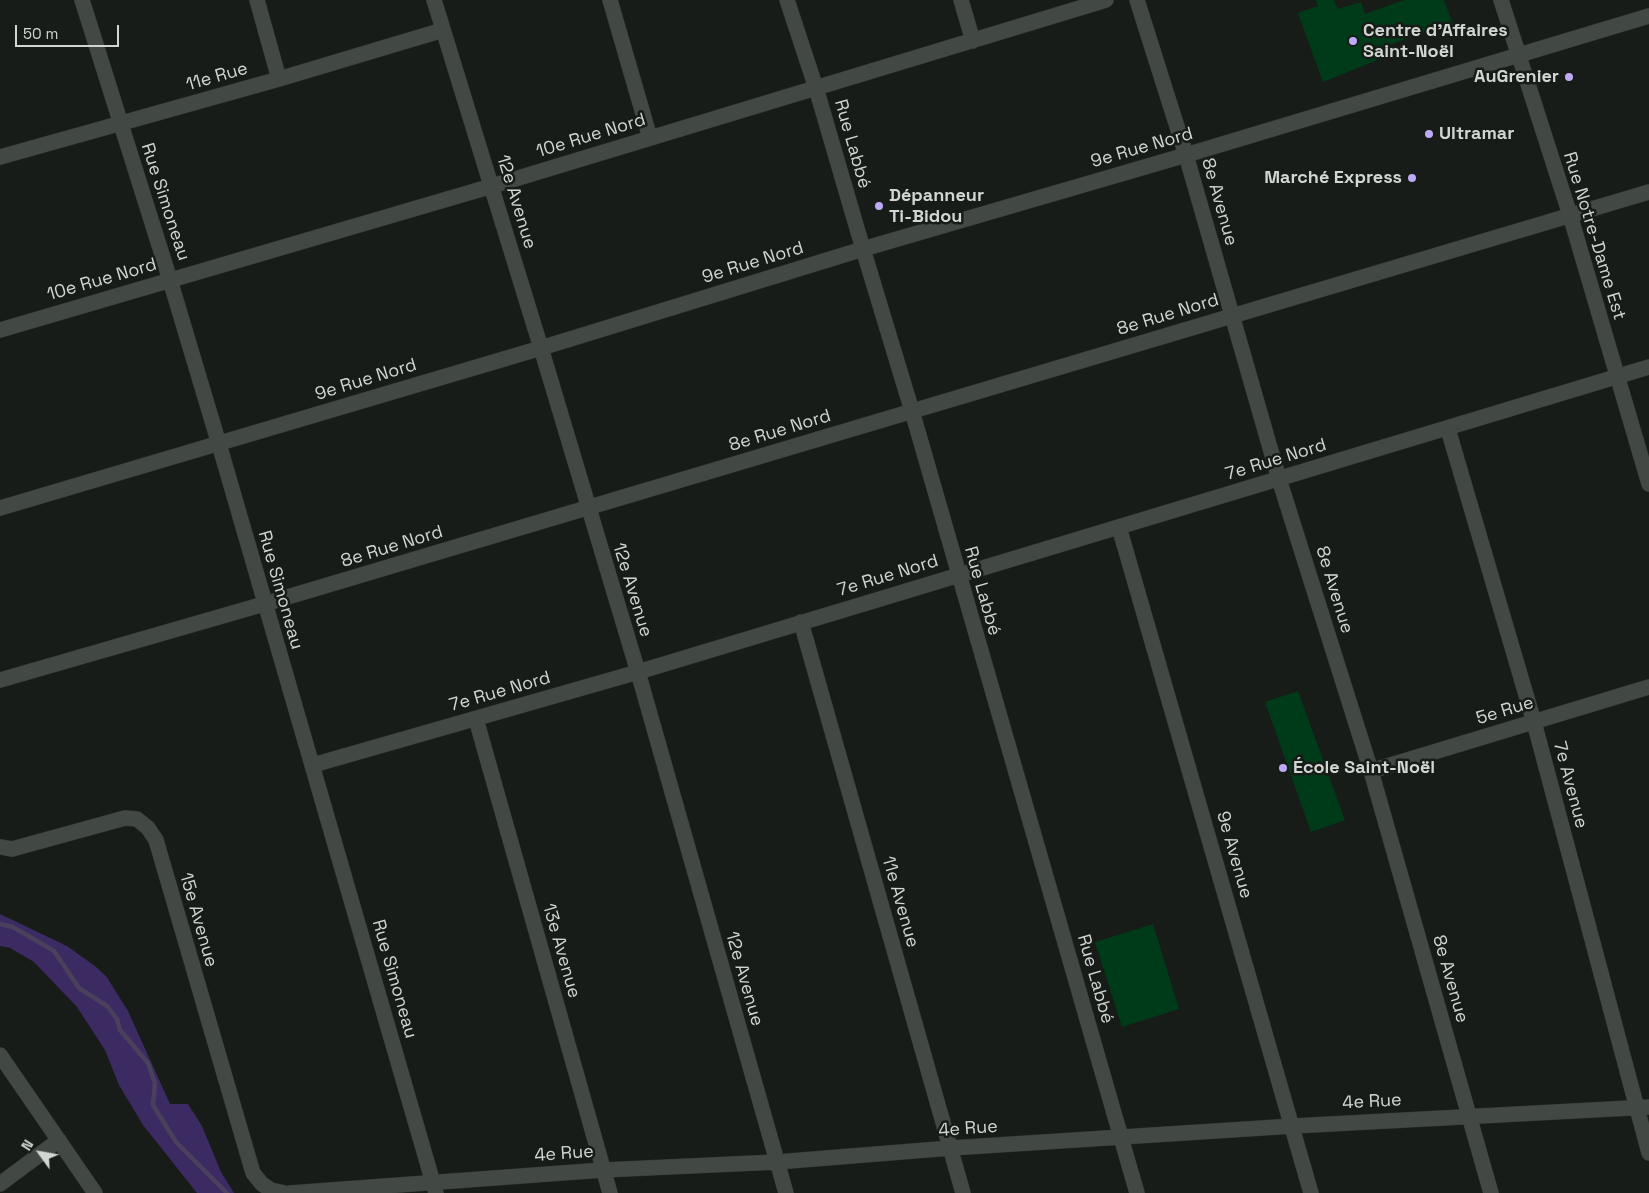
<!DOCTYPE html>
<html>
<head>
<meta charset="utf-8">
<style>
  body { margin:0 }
  #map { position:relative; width:1649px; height:1193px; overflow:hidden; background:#171c18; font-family:"Space Grotesk",sans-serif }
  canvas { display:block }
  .north { position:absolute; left:15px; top:1128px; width:50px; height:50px; -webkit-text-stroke:4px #171c18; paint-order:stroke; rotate:302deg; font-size:14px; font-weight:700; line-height:20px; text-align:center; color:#d2d6d3 }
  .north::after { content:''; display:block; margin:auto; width:18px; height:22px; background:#d2d6d3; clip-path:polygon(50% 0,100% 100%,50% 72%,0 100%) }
  .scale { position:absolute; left:15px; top:25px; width:104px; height:22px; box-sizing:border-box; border:2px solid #d2d6d3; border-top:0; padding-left:6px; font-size:15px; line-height:18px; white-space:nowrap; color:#d2d6d3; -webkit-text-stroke:4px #171c18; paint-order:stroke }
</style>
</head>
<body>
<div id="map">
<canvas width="1649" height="1193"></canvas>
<div class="north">N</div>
<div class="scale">50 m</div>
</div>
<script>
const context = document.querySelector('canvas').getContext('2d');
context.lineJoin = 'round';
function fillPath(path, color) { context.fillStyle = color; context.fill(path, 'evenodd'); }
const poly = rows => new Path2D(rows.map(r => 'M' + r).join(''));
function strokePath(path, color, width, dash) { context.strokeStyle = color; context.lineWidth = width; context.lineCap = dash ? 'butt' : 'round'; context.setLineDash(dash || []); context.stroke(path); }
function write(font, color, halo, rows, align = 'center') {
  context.font = font + ' "Space Grotesk",sans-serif'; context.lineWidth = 5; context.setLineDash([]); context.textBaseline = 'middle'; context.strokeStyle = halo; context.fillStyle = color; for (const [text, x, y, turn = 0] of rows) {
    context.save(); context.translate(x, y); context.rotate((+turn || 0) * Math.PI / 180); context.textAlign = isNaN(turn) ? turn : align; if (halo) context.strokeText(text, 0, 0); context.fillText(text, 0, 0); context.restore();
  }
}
fillPath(poly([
  [0,914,67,946,95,966,106,976,128,1011,170,1104,188,1104,202,1126,221,1172,234,1193,197,1193,143,1125,119,1085,105,1050,77,1007,34,962,10,948,0,946]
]), '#3c2a63');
strokePath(poly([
  [0,924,13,927,54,951,79,988,107,1006,117,1019,120,1030,148,1063,155,1083,153,1105,176,1142,227,1193]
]), '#4a405c', 4.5);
fillPath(poly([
  [1316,0,1334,0,1338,9,1361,2,1365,14,1404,0,1444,0,1454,27,1440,33,1438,27,1376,50,1380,59,1323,82,1298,13,1318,6],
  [1298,691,1345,820,1311,832,1265,702],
  [1153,924,1179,1009,1122,1027,1095,942]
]), '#003b19');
const street = poly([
  [82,0,170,280,219,444,436,1193],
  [257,0,279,79],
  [434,0,541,348,638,672,786,1193],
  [610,0,650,138],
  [787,0,816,88,863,249],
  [961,0,973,41],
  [1137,0,1186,155,1279,479,1371,771,1491,1193],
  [0,157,279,79,443,30],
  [0,330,492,186,1106,0],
  [1448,429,1534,722,1649,1153],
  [1119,527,1311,1193],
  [801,622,963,1193],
  [0,680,264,604,1649,192],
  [476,719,610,1193],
  [313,765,638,672,1649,367],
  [1371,771,1649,687],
  [0,847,12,849,125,818,137,819,148,828,156,840,253,1173,262,1184,271,1190,285,1193],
  [0,1055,95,1193],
  [0,1184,59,1140],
  [290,1193,603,1170,777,1162,951,1148,1293,1126,1649,1107]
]);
const secondary = poly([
  [1501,0,1570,215,1649,484],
  [863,249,912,411,1137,1193],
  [0,508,541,348,863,249,1186,155,1649,16]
]);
strokePath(street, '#313532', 16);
strokePath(secondary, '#313532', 16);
strokePath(street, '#424843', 15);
strokePath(secondary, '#424843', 15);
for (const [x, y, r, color] of [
  [1353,41,5,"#bda9f5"],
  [1569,77,5,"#bda9f5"],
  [1429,134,5,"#bda9f5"],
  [1412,178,5,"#bda9f5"],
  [879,206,5,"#bda9f5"],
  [1283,768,5,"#bda9f5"]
]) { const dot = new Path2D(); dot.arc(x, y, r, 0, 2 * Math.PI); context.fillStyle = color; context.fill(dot); strokePath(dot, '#171c18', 2); }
write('bold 18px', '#d2d6d3', '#171c18', [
  ["Centre d'Affaires",1363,31],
  ["Saint-Noël",1363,52],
  ["AuGrenier",1559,77,"right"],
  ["Ultramar",1439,134],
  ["Marché Express",1402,178,"right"],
  ["Dépanneur",889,196],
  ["Ti-Bidou",889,217],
  ["École Saint-Noël",1293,768]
], 'left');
write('18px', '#d2d6d3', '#171c18', [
  ["11e Rue",217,77,-16],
  ["10e Rue Nord",591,136,-17],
  ["Rue Labbé",852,144,74],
  ["9e Rue Nord",1142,148,-16],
  ["Rue Simoneau",165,202,72],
  ["12e Avenue",516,202,73],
  ["8e Avenue",1219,202,74],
  ["Rue Notre-Dame Est",1594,236,73],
  ["9e Rue Nord",753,263,-17],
  ["10e Rue Nord",102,280,-16],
  ["8e Rue Nord",1168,315,-17],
  ["9e Rue Nord",366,380,-17],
  ["8e Rue Nord",780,431,-17],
  ["7e Rue Nord",1276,460,-17],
  ["8e Rue Nord",392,547,-17],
  ["7e Rue Nord",888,576,-17],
  ["Rue Simoneau",280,590,74],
  ["12e Avenue",632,590,73],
  ["8e Avenue",1334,590,73],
  ["Rue Labbé",982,591,74],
  ["7e Rue Nord",500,692,-16],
  ["5e Rue",1505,711,-17],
  ["7e Avenue",1570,785,75],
  ["9e Avenue",1234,855,74],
  ["11e Avenue",900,902,74],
  ["15e Avenue",198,920,74],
  ["13e Avenue",561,951,74],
  ["Rue Simoneau",394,979,74],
  ["12e Avenue",744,979,74],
  ["Rue Labbé",1095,979,74],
  ["8e Avenue",1450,979,74],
  ["4e Rue",1372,1102,-3],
  ["4e Rue",968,1129,-4],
  ["4e Rue",564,1154,-4]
]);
</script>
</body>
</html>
